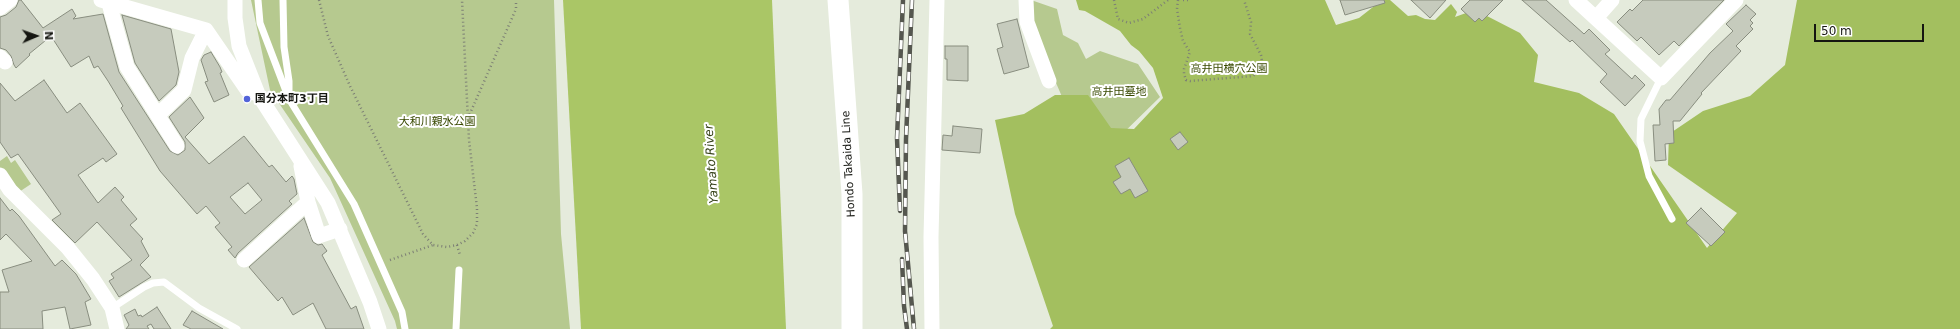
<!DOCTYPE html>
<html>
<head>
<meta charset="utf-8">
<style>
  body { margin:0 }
  #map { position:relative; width:1960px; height:329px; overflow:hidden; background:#e5ebdc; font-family:"DejaVu Sans",sans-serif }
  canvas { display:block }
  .north { position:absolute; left:16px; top:16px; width:40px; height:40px; -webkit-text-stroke:3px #fff; paint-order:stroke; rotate:88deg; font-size:11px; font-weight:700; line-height:16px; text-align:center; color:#151611 }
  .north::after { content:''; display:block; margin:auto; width:14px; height:18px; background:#151611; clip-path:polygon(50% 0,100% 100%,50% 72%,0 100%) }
  .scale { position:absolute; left:1814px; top:24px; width:110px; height:18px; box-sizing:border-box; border:2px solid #151611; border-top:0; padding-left:5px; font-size:12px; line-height:14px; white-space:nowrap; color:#151611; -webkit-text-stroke:3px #fff; paint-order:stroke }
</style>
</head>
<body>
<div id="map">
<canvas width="1960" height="329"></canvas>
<div class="north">N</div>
<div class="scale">50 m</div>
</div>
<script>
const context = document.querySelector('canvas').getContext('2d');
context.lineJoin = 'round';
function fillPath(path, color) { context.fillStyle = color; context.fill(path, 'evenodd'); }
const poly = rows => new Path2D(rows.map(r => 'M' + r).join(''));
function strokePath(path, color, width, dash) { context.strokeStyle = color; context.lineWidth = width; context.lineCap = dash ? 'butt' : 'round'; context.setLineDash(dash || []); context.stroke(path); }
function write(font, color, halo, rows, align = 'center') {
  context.font = font + ' "DejaVu Sans","Noto Sans JP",sans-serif'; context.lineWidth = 4; context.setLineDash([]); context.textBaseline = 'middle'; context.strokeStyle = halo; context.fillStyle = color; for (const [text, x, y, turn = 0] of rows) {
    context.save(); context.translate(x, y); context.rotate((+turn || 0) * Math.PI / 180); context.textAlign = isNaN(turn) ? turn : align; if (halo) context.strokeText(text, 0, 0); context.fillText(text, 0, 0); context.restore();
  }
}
fillPath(poly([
  [251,0,554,0,561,234,570,329,397,329,395,321,330,178,270,90],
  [1031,0,1057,9,1063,35,1078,43,1086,59,1100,51,1138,64,1160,97,1111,145,1063,99,1030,23],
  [7,156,11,163,15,160,31,184,16,194,0,171,0,161]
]), '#b6c98f');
fillPath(poly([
  [1076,0,1325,0,1336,25,1359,18,1382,0,1390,0,1408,16,1416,15,1425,19,1435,20,1451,4,1457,12,1455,17,1466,13,1485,15,1520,33,1538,55,1534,82,1579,93,1614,114,1707,248,1737,213,1668,165,1669,134,1703,111,1750,96,1785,65,1797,0,1960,0,1960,329,1050,329,1053,326,1015,214,995,120,1024,114,1055,95,1088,95,1111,128,1134,129,1163,98,1153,68,1139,51,1131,45,1120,31,1085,11,1079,10]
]), '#a3bf5f');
fillPath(poly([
  [563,0,772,0,786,329,581,329]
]), '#aac666');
const building = poly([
  [19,0,21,0,43,28,72,9,76,16,73,19,103,14,119,72,170,151,178,155,185,150,185,142,169,117,190,97,204,118,185,137,209,164,244,136,269,167,272,165,286,182,292,176,294,179,297,194,289,201,292,204,238,253,235,258,228,250,232,247,215,227,220,223,206,206,197,214,160,171,121,108,123,106,108,81,98,66,94,68,89,56,71,67,51,36,29,54,30,55,16,68,14,65,11,56,6,50,0,48,0,17,6,15,16,7,19,0],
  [248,183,262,200,245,214,230,197,248,183],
  [1340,0,1384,0,1385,3,1345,15,1340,0],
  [1411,0,1446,0,1430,18,1411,0],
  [1470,0,1503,0,1482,21,1479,18,1475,22,1461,9,1470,0],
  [1522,0,1546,0,1584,34,1589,29,1610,50,1605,54,1632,79,1635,75,1645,85,1625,106,1600,82,1607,74,1572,40,1570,42,1522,0],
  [1643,0,1724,0,1679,46,1674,41,1659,55,1641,37,1637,41,1617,22,1630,9,1632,11,1643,0],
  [1746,5,1756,14,1750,20,1753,23,1750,26,1753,29,1736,46,1741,51,1701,93,1702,94,1680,121,1673,121,1674,143,1665,144,1666,160,1655,161,1653,125,1660,125,1659,109,1666,100,1670,100,1710,53,1733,31,1726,24,1746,5],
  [122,15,171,29,179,72,176,85,159,101,135,63,122,15],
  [1017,19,1029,67,1004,74,997,49,1003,47,997,24,1017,19],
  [945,46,968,46,968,81,947,80,947,59,945,59,945,46],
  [211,52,220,67,222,72,220,73,229,95,214,102,205,82,208,81,201,60,204,55,211,52],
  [44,80,67,113,80,103,117,154,106,162,103,158,78,175,98,203,115,187,124,197,121,200,137,219,130,225,143,239,141,241,149,256,140,265,151,277,119,297,109,281,114,278,111,274,132,260,97,222,75,243,52,220,61,214,18,154,11,158,0,142,0,83,15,101,44,80],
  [953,126,982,129,980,153,942,150,943,135,952,136,953,126],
  [1180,132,1188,142,1178,150,1170,139,1180,132],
  [1129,158,1148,191,1135,198,1130,189,1121,194,1113,182,1121,177,1115,166,1129,158],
  [0,198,10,211,12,209,19,216,55,266,62,260,76,274,91,299,85,302,91,325,70,329,65,307,42,311,43,329,0,329,0,292,9,292,2,270,32,261,6,234,0,240,0,198],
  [1701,208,1725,232,1711,246,1686,223,1701,208],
  [304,218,313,242,318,245,322,244,327,251,322,255,351,309,356,306,364,329,326,329,313,303,293,315,282,297,278,301,249,267,304,218],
  [157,307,171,329,154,329,151,324,147,326,149,329,126,329,129,325,124,315,135,309,138,316,141,315,142,317,157,307],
  [192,311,223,329,191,329,183,325,192,311]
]);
fillPath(building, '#c6cbbd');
strokePath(building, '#888d7f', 1);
strokePath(poly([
  [319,0,328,36,350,86,423,234,433,245,447,247,457,245,465,241,473,233,477,224,477,208,469,140,462,0],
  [1114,0,1118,19,1129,23,1143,19,1168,0],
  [1178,0,1177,9,1180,28,1183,41,1190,52,1184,69,1184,74,1186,80,1190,81,1253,76,1263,67,1261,55,1250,34,1251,22,1244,0],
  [1183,0,1189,0],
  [468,118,516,9,516,0],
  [457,245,460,255],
  [390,260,433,245]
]), '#7c7f75', 2.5, [1, 3]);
strokePath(poly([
  [258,0,260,23,289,99,354,204,402,312,405,329],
  [283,0,284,47,289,81,289,95],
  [1661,78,1641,119,1640,141,1649,176,1672,219],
  [112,308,144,287,153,283,164,282,199,308,237,329],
  [456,329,459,270]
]), '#fff', 7);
strokePath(poly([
  [101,0,206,30,248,91,257,94],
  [108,0,127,67,177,146],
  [235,0,235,18,239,46,258,94,328,203,370,302,379,329],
  [1026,0,1027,22,1049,81],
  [1576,0,1661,78,1736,0],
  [0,8,10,0],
  [1596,18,1612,0],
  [0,57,5,62],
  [158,115,184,90,192,58,206,30],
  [301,166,308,202,319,236,340,229],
  [0,175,10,190,68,248,93,279,112,308,117,329],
  [244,260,308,202],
  [932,329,931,237,937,0]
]), '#fff', 15);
strokePath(poly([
  [838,0,852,194,852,329]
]), '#fff', 21);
const rail = poly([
  [912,0,906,139,905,231,914,329],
  [900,211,897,138,903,0],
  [902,259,904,306,907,329]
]);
strokePath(rail, '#55574f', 4.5);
strokePath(rail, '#fff', 3, [9]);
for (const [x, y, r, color] of [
  [247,99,4,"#5263d9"]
]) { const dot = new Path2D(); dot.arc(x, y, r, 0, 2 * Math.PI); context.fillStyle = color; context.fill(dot); strokePath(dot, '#fff', 1.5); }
write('11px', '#394900', '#fff', [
  ["高井田横穴公園",1229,69],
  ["高井田墓地",1119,92],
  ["大和川親水公園",437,122]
]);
write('bold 11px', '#151611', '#fff', [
  ["国分本町3丁目",255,99]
], 'left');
write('11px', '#151611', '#fff', [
  ["Hondo Takaida Line",849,164,-93]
]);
write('italic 12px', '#36421a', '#fff', [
  ["Yamato River",712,164,-94]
]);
</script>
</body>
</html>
